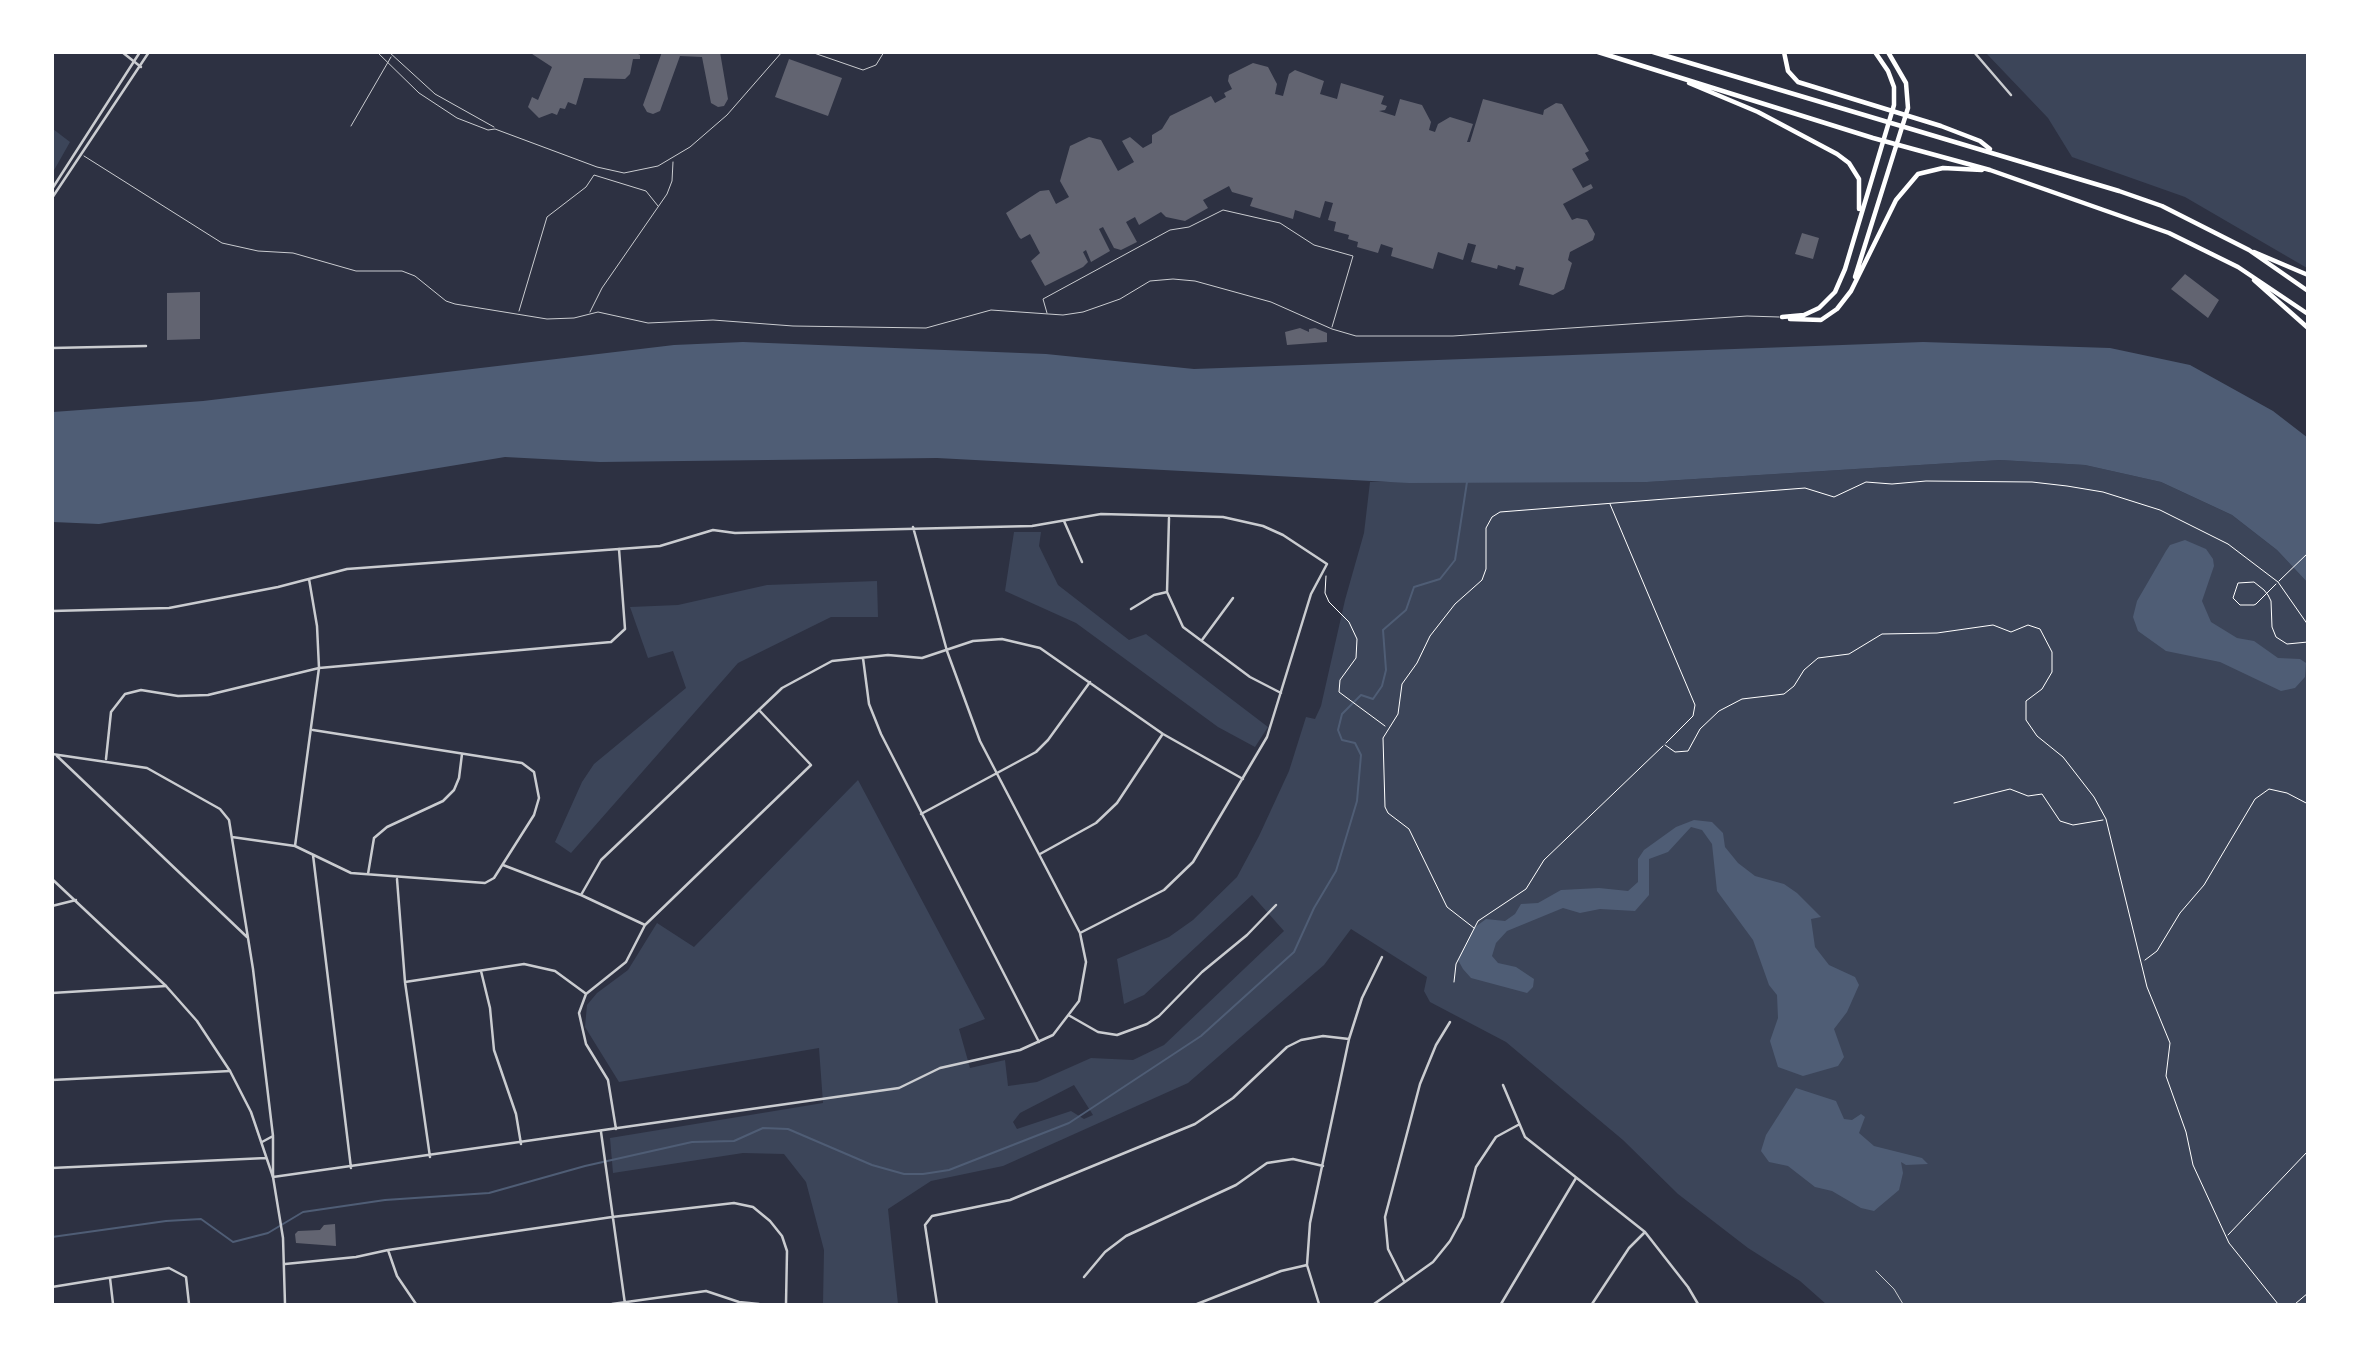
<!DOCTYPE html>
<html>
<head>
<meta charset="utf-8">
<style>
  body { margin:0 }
  #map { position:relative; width:2360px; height:1357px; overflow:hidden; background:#2d3142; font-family:"Noto Serif",serif }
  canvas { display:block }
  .frame { position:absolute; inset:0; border:54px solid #fff; pointer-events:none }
</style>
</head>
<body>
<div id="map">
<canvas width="2360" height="1357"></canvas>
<div class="frame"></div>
</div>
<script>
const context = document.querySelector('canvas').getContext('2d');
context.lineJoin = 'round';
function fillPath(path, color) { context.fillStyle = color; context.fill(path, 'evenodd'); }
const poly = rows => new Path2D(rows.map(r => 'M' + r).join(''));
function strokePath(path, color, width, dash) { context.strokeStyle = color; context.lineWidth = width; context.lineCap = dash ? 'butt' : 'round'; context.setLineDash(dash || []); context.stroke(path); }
fillPath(poly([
  [1986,53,2307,53,2307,268,2185,197,2072,157,2048,118],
  [53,129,70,142,53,172],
  [2000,460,2085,465,2161,482,2232,515,2277,550,2307,582,2307,1304,1826,1304,1800,1281,1748,1248,1678,1194,1623,1140,1506,1042,1430,1002,1424,991,1427,977,1351,929,1324,965,1188,1083,1003,1166,931,1181,888,1209,898,1304,823,1304,824,1250,806,1182,784,1154,743,1153,613,1173,610,1138,823,1103,819,1048,619,1082,585,1027,587,1005,597,993,628,970,657,923,694,947,858,780,985,1019,959,1029,970,1068,1005,1060,1008,1086,1037,1082,1091,1058,1133,1060,1164,1045,1284,931,1252,895,1144,995,1124,1004,1117,959,1169,937,1193,920,1237,877,1259,836,1289,771,1306,717,1315,719,1321,706,1345,600,1364,533,1370,482,1647,482],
  [1074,1085,1093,1115,1084,1119,1071,1111,1017,1129,1013,1122,1020,1113],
  [1014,532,1041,532,1039,546,1058,585,1129,640,1146,634,1268,727,1255,747,1218,727,1076,623,1005,591],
  [877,581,878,617,831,617,738,663,571,853,555,842,582,782,594,764,686,688,673,651,648,658,630,607,678,605,767,585]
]), '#3c4559');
fillPath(poly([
  [743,342,1046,354,1194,369,1923,342,2110,348,2190,365,2273,411,2308,438,2307,582,2277,550,2232,515,2161,482,2085,465,2000,460,1647,482,1409,483,937,458,600,462,505,457,99,524,53,522,53,412,203,401,674,345],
  [2185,540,2206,549,2213,559,2214,566,2202,601,2211,622,2237,638,2254,641,2278,658,2300,659,2306,663,2305,677,2295,688,2281,691,2220,662,2166,651,2138,631,2133,617,2137,601,2166,551,2170,545],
  [1694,820,1712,822,1723,833,1725,847,1738,863,1755,876,1784,884,1797,893,1821,917,1811,919,1815,947,1829,965,1855,977,1859,985,1847,1012,1834,1029,1844,1057,1838,1066,1803,1076,1778,1067,1770,1041,1778,1018,1777,995,1769,985,1753,940,1717,891,1712,844,1702,830,1691,827,1668,852,1649,859,1649,895,1635,911,1600,909,1580,913,1563,908,1507,931,1496,943,1492,956,1498,963,1516,967,1534,979,1533,987,1527,993,1471,978,1463,969,1458,960,1474,928,1486,919,1505,921,1515,914,1521,904,1538,903,1561,890,1599,888,1628,891,1638,882,1638,859,1644,850,1676,827],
  [1796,1088,1836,1101,1844,1119,1852,1120,1861,1114,1865,1117,1859,1133,1874,1146,1922,1158,1928,1164,1906,1165,1901,1162,1903,1173,1899,1190,1874,1211,1861,1208,1832,1191,1815,1187,1788,1166,1769,1162,1761,1151,1766,1135]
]), '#4f5d75');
strokePath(poly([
  [52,1237,166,1221,201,1219,233,1242,268,1233,303,1212,385,1200,489,1193,585,1166,692,1142,734,1141,763,1128,788,1129,872,1165,904,1174,923,1174,949,1170,1069,1123,1201,1036,1294,952,1314,908,1336,871,1357,801,1361,755,1355,743,1342,740,1338,730,1342,714,1361,695,1373,699,1382,686,1386,670,1383,630,1406,610,1414,587,1440,579,1455,560,1467,482]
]), '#4f5d75', 2);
fillPath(poly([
  [529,52,634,52,640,55,640,59,633,59,630,74,625,79,584,78,576,105,568,102,565,109,560,108,557,115,552,113,539,118,528,107,532,97,538,100,552,67],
  [662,52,720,52,728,99,724,106,718,107,711,103,702,57,680,56,660,111,653,114,647,112,643,105],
  [789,59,842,78,828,116,775,97],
  [1253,63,1268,67,1277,84,1275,94,1283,96,1289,74,1295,70,1324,81,1320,94,1337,99,1341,83,1384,96,1381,104,1387,106,1385,110,1379,111,1395,116,1400,99,1422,105,1431,122,1429,130,1435,132,1438,124,1450,117,1473,124,1467,142,1470,142,1483,99,1543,115,1544,110,1556,103,1562,104,1589,151,1585,153,1589,160,1572,169,1583,188,1591,184,1593,188,1563,204,1572,220,1577,218,1587,220,1595,234,1593,240,1570,252,1568,260,1572,263,1564,289,1553,295,1519,285,1524,268,1516,266,1515,270,1498,265,1497,269,1471,262,1476,245,1468,243,1463,260,1438,252,1433,269,1391,256,1393,248,1381,244,1378,253,1357,247,1358,242,1348,239,1349,235,1334,231,1336,222,1328,220,1333,203,1325,201,1320,218,1295,210,1293,219,1250,206,1253,198,1232,192,1229,186,1203,200,1208,208,1185,221,1166,217,1161,212,1139,225,1135,217,1126,222,1137,242,1121,250,1114,248,1103,227,1099,229,1110,251,1091,262,1086,250,1083,252,1088,262,1083,267,1045,286,1031,261,1040,253,1030,234,1021,239,1019,237,1006,213,1040,191,1049,190,1056,204,1069,197,1060,181,1070,146,1089,137,1101,140,1118,171,1134,162,1122,141,1130,137,1143,148,1152,143,1152,135,1162,129,1170,116,1211,96,1215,103,1226,97,1224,93,1232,89,1228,81,1229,75],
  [1802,233,1819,238,1813,259,1795,254],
  [2185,274,2219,300,2208,318,2171,289],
  [200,292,200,339,167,340,167,293],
  [1300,328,1309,332,1309,329,1315,328,1327,333,1327,342,1287,345,1285,332],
  [335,1224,336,1246,296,1243,295,1234,298,1231,320,1230,324,1225]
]), '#626471');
strokePath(poly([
  [1610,504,1695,705,1693,716,1666,743],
  [1326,576,1325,593,1329,602,1349,622,1357,639,1356,658,1340,680,1339,692,1385,726],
  [2279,581,2308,553],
  [2276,584,2256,604,2254,605,2240,605,2233,598,2238,583,2254,582,2264,590,2268,595,2271,601,2272,627,2276,637,2287,644,2308,642],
  [1665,745,1675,752,1688,751,1700,729,1719,711,1742,699,1784,694,1794,686,1804,670,1818,658,1849,654,1882,634,1937,633,1993,625,2011,632,2028,625,2040,629,2052,652,2052,672,2042,689,2026,701,2026,720,2037,736,2063,757,2094,797,2106,819,2147,987,2170,1043,2166,1076,2186,1132,2193,1165,2229,1243,2278,1304],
  [1954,803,2010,789,2028,796,2042,794,2060,821,2073,825,2103,820],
  [1474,928,1447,907,1409,829,1388,813,1385,807,1383,738,1398,714,1402,684,1417,663,1430,636,1455,604,1482,580,1486,569,1486,528,1492,517,1500,512,1805,488,1834,497,1866,482,1892,484,1926,481,2032,482,2067,486,2103,492,2160,510,2228,544,2278,582,2308,625],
  [2145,960,2157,951,2180,913,2204,885,2255,799,2269,789,2287,793,2308,804],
  [1454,982,1456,964,1478,921,1526,889,1544,860,1663,746],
  [2228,1235,2308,1151],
  [2295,1304,2308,1293]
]), '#fff', 1);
strokePath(poly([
  [377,52,419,93,457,118,488,130,495,129,597,167,624,173,658,166,690,147,727,115,782,52],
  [389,52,435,94,494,127],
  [811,52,863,70,876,65,884,52],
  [351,126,391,57],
  [84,156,222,243,258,251,293,253,356,271,402,271,415,276,446,301,455,304,547,319,574,318,598,312,648,323,713,320,793,326,926,328,991,310,1063,315,1083,312,1120,299,1150,281,1173,279,1195,281,1271,302,1332,329,1356,336,1453,336,1747,316,1779,317],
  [519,311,547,217,586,187,594,175,646,191,658,206],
  [590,312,602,288,667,194,672,181,673,162],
  [1047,313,1043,299,1170,230,1189,227,1223,210,1280,223,1314,245,1353,256,1332,327],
  [1876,1271,1894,1289,1903,1304]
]), '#caccd0', 1);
strokePath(poly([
  [122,52,141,67],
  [1974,52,2011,95],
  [52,348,146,346],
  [1169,518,1167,592,1183,627,1250,677,1281,693],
  [1064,521,1082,562],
  [1131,609,1154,595,1167,592],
  [52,611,169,608,278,587,347,569,660,546,713,530,735,533,1032,526,1101,514,1223,517,1263,526,1283,535,1327,564,1311,594,1267,737,1193,862,1164,890,1080,933],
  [1202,640,1233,598],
  [863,658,869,704,881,734,1039,1042],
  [52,754,147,768,220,809,229,820,253,969,273,1136,273,1177,899,1088,940,1068,1020,1050,1053,1035,1079,1001,1086,962,1080,933,980,741,947,651,913,527],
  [57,756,247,937],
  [106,759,111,712,125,694,141,690,178,696,208,695,319,668,611,642,625,629,619,549],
  [921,814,1036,752,1048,740,1090,682],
  [232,837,295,846,351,873,485,883,494,878,534,815,539,798,534,772,522,763,313,730],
  [295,846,319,668,317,626,309,579],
  [1040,854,1096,823,1117,803,1162,735],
  [313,855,351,1168],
  [503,865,581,895,645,925],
  [368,874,374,838,387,827,443,801,454,790,459,778,462,754],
  [397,879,405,982,430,1157],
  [581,895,601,860,782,688,832,661,888,655,922,658,973,641,1002,639,1040,648,1163,734,1243,779],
  [52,906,76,900],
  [481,971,490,1008,494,1050,516,1114,521,1144],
  [405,982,524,964,555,971,585,993],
  [52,993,166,986],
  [1070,1016,1098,1032,1117,1035,1147,1024,1159,1016,1202,972,1247,935,1276,905],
  [52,1080,230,1071],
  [1503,1085,1525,1137,1645,1232,1688,1287,1698,1304],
  [616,1129,608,1080,586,1044,579,1013,586,994,626,962,645,925,811,765,759,710],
  [601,1132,625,1304],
  [262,1142,273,1136],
  [388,1250,397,1276,416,1304],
  [285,1264,356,1257,388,1250,612,1217,734,1203,753,1207,770,1221,782,1236,787,1251,786,1304],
  [1084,1277,1105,1252,1126,1236,1236,1185,1267,1163,1293,1159,1323,1166],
  [110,1278,113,1304],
  [1404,1281,1388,1249,1385,1217,1420,1084,1436,1045,1450,1022],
  [52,1287,169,1268,186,1277,189,1304],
  [612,1304,706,1291,739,1302,759,1304],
  [937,1304,925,1225,932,1216,1010,1200,1195,1124,1233,1098,1287,1047,1301,1040,1323,1036,1349,1039],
  [1197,1304,1281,1271,1307,1265],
  [1319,1304,1307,1265,1310,1223,1349,1039,1362,998,1382,957],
  [1374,1304,1433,1262,1450,1241,1463,1217,1476,1167,1496,1137,1518,1125],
  [1501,1304,1576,1178],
  [1592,1304,1629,1248,1645,1232]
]), '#caccd0', 2.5);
strokePath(poly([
  [52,189,140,52],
  [52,198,149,52],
  [52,879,166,986,197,1021,230,1071,251,1112,273,1177,283,1238,285,1304],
  [52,1168,266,1158]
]), '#caccd0', 2.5);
strokePath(poly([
  [1598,52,1873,138,1990,170,2169,233,2238,267,2308,314],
  [1653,52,2119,191,2162,206,2249,250,2308,291],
  [1784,52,1788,71,1798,82,1941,126,1980,141,1990,149],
  [1689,83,1758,112,1837,154,1849,163,1859,179,1859,209],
  [2254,252,2308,275],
  [1855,277,1908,108,1906,83,1888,52],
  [2254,280,2308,328],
  [1782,317,1804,315,1819,308,1835,292,1845,269,1894,105,1894,87,1888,71,1875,52],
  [1790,319,1821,320,1837,309,1851,291,1896,200,1918,174,1943,168,1982,170]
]), '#fff', 4.5);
</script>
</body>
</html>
